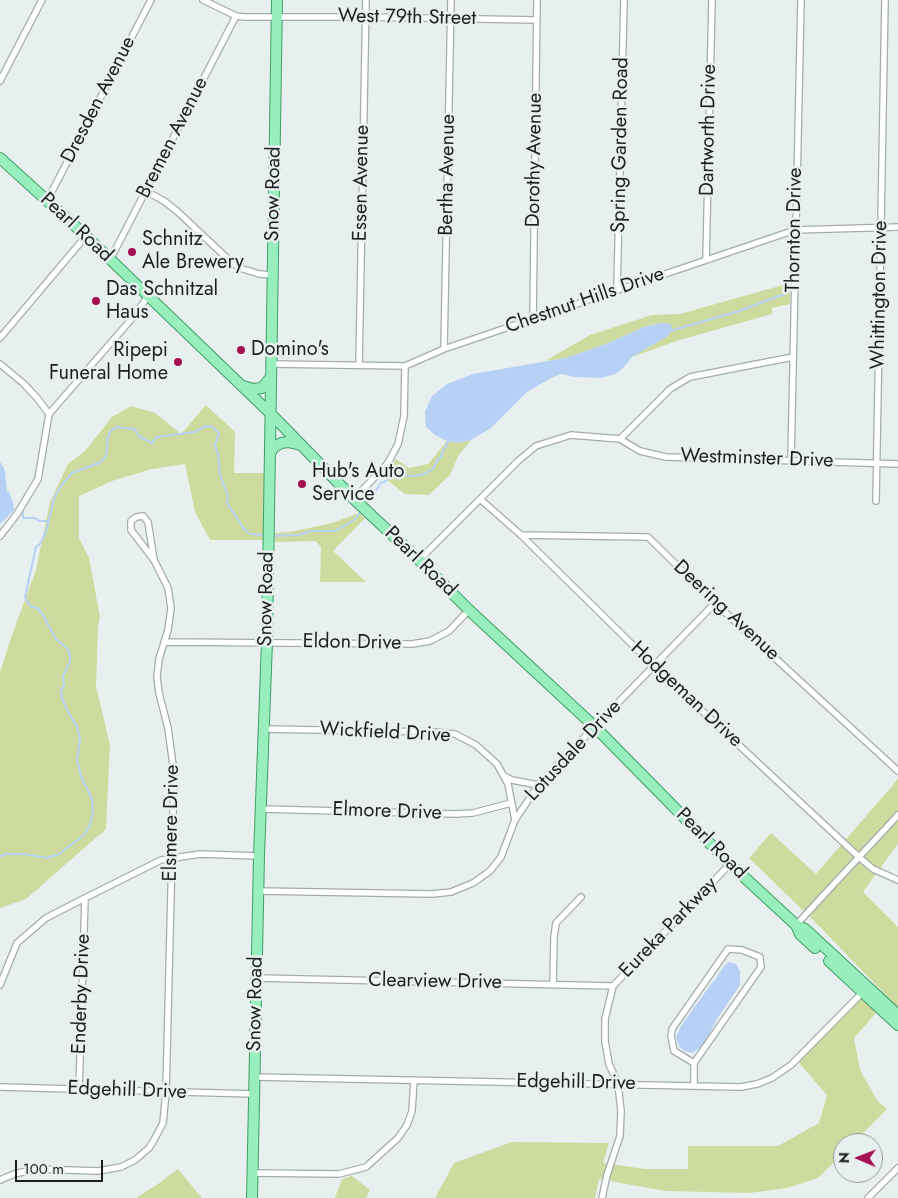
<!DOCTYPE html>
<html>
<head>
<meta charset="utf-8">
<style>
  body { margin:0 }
  #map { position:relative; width:898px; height:1198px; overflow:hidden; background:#e7f0ef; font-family:Jost,sans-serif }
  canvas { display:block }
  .north { position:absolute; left:833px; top:1133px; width:50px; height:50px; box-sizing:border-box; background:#e7f0ef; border:1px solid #969c9b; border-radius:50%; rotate:271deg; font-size:14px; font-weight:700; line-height:20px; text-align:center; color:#1c1f1e }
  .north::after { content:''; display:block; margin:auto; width:18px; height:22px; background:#a31052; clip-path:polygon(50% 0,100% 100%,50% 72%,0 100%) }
  .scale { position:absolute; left:15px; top:1160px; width:88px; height:22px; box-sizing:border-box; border:2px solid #1c1f1e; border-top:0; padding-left:6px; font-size:15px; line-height:18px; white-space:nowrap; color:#1c1f1e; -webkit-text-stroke:4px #e7f0ef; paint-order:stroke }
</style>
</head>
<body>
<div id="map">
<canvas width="898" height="1198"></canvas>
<div class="north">N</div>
<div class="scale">100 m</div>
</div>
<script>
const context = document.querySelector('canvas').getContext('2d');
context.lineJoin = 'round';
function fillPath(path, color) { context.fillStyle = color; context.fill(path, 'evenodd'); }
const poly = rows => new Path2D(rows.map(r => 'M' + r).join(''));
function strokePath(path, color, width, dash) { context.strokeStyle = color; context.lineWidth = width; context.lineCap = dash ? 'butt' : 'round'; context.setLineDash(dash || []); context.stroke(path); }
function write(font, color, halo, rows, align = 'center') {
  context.font = font + ' Jost,sans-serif'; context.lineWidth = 5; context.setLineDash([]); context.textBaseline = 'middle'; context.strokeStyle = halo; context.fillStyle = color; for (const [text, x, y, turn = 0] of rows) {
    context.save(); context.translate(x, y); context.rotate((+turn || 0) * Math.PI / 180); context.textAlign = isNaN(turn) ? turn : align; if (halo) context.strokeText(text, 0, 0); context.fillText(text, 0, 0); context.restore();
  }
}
fillPath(poly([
  [790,283,790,304,772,308,772,314,676,341,632,357,668,336,671,324,660,323,644,327,606,344,565,358,545,361,590,335,652,315,680,314],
  [206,405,235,432,234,473,266,473,265,540,210,540,195,512,185,464,152,469,112,481,79,496,79,538,89,558,100,617,98,627,96,686,110,745,106,829,26,899,0,908,0,672,12,635,36,570,50,502,68,464,85,451,112,417,131,406,155,413,181,434],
  [471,440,458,456,450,475,429,495,405,494,382,476,396,459,409,468,428,464,447,441,458,443],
  [359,513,365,518,333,551,366,582,320,582,321,547,315,541,275,542,275,533,290,532,332,523],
  [898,779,898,844,863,892,898,927,898,1008,821,928,749,858,771,833,816,874],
  [861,998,877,1012,854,1038,860,1070,877,1100,887,1109,853,1143,843,1143,843,1153,818,1178,787,1188,750,1193,665,1191,599,1179,595,1198,435,1198,454,1163,512,1142,609,1143,603,1163,645,1169,688,1169,688,1146,778,1146,819,1123,827,1095,799,1063],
  [178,1169,202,1198,136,1198,158,1184],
  [352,1176,370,1190,366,1198,335,1198,342,1179]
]), '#cddc9e');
fillPath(poly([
  [661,323,671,324,672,330,668,336,632,357,623,368,615,374,601,378,575,377,561,374,553,377,527,392,491,428,471,440,458,443,447,441,435,435,426,427,425,412,432,396,447,384,473,374,565,358,606,344,644,327],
  [0,461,5,471,7,492,9,492,13,502,14,510,0,524],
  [729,962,736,964,740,971,740,985,717,1019,704,1044,693,1053,684,1051,679,1046,676,1037,681,1026,711,984,715,980,724,966]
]), '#b7d0f6');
strokePath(poly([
  [670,331,739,311,787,293],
  [366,505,381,483,386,481,395,473,401,475,415,476,424,474,433,469,438,459,441,458,442,453,450,439],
  [23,510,23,518,35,518,39,521,48,521],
  [272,536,299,535,311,531,335,531,354,520,361,511],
  [0,856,6,854,24,854,47,858,59,854,84,835,90,825,93,812,92,799,81,776,77,760,80,739,77,727,66,708,62,698,61,691,64,685,63,676,70,662,70,656,68,649,56,639,43,615,37,608,30,606,25,597,36,547,40,544,46,532,54,498,61,486,72,473,99,463,106,457,108,436,111,431,116,427,134,429,140,437,152,443,157,437,195,432,206,426,211,426,219,433,215,445,218,454,220,475,228,496,227,503,244,529,250,534,264,535]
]), '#b7d0f6', 2);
const street = poly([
  [203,0,236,16,245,17,365,17,537,20],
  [0,81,42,0],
  [146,191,164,201,178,212,230,261,240,268,259,274,273,275],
  [47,201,151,0],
  [110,260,236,16],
  [706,260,712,0],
  [617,289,624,0],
  [533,320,537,0],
  [0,338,86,236],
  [444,349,451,0],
  [0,364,23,383,38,399,49,414],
  [271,364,405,366,444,349,795,230,898,227],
  [359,365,366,0],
  [620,439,640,451,666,457,898,464],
  [791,459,801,0],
  [354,499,388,463,398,444,404,416,405,366],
  [480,499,521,535,654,666,860,858,873,869,898,880],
  [876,501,885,0],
  [521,535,648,537,715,603,898,771],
  [0,536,17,514,38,479,49,414,135,315,148,296],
  [419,560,518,461,536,446,571,435,620,439,670,389,690,377,793,357],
  [164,642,412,644,430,641,449,631,469,610],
  [263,729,434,732,455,734,476,745,497,764,508,784,515,820],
  [504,776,512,780,538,785],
  [262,809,456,814,473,813,511,803],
  [258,891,432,894,451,892,473,883,490,871,501,857,515,820,539,784,715,603],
  [796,925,898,815],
  [257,978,613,986],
  [0,985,17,943,46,918,85,898,161,860,200,854,259,856],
  [553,985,554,937,556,923,581,897],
  [694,1063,674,1051,671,1036,672,1029,728,949,742,950,760,957,761,967,694,1063,694,1086],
  [254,1077,741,1087,757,1084,772,1078,791,1065,862,993],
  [0,1087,254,1094],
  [79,1090,85,898],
  [252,1173,339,1174,366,1167,398,1138,407,1125,412,1111,414,1080],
  [0,1180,14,1174,36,1169,98,1171,121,1167,135,1160,149,1148,154,1140,163,1123,166,1092,174,773,168,728,159,693,157,677,159,659,168,630,171,608,168,588,154,560,148,522,143,516,136,517,131,521,131,530,154,560],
  [602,1198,607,1175,620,1136,621,1111,618,1084,609,1064,605,1041,605,1019,613,986,730,864],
  [868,1198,898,1168]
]);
const primary = poly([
  [0,158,86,236,271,414,354,499,419,560,469,610,595,727,730,864,796,925,805,929,898,1015],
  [243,386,253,389,262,388,271,377],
  [270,454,273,448,281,443,288,442,301,445],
  [796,925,800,934,815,948],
  [829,961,898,1025],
  [252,1198,259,856,267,642,277,0]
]);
strokePath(street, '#a4acab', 8);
strokePath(primary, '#409e67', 12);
strokePath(street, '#fff', 5.5);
strokePath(primary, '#98eebc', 10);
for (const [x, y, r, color] of [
  [132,252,5,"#a31052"],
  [96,301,5,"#a31052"],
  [241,350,5,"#a31052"],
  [178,362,5,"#a31052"],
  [302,484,5,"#a31052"]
]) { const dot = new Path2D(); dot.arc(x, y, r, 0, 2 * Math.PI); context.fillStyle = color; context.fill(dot); strokePath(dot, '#e7f0ef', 2); }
write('20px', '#1c1f1e', '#e7f0ef', [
  ["West 79th Street",407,18,1],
  ["Dresden Avenue",99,100,-63],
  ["Dartworth Drive",709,130,-89],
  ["Bremen Avenue",173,138,-63],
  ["Spring Garden Road",621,145,-89],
  ["Dorothy Avenue",535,160,-89],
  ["Bertha Avenue",448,175,-89],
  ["Essen Avenue",362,183,-89],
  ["Snow Road",274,194,-89],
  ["Pearl Road",76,228,43],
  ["Thornton Drive",795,230,-89],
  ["Whittington Drive",880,295,-89],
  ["Chestnut Hills Drive",585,301,-19],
  ["Westminster Drive",757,459,2],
  ["Pearl Road",420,562,44],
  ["Snow Road",267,599,-89],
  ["Deering Avenue",726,611,43],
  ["Eldon Drive",352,643,1],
  ["Hodgeman Drive",686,695,43],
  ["Wickfield Drive",385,733,3],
  ["Lotusdale Drive",574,751,-47],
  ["Elmore Drive",387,812,2],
  ["Elsmere Drive",172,823,-89],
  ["Pearl Road",711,844,45],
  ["Eureka Parkway",669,928,-46],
  ["Clearview Drive",435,982,1],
  ["Enderby Drive",82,994,-88],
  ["Snow Road",256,1004,-89],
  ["Edgehill Drive",576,1083,1],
  ["Edgehill Drive",127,1091,2]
]);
write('20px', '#1c1f1e', '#e7f0ef', [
  ["Schnitz",142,240],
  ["Ale Brewery",142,263],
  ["Das Schnitzal",106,290],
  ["Haus",106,313],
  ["Domino's",251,350],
  ["Ripepi",168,351,"right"],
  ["Funeral Home",168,374,"right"],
  ["Hub's Auto",312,472],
  ["Service",312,495]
], 'left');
</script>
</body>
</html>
